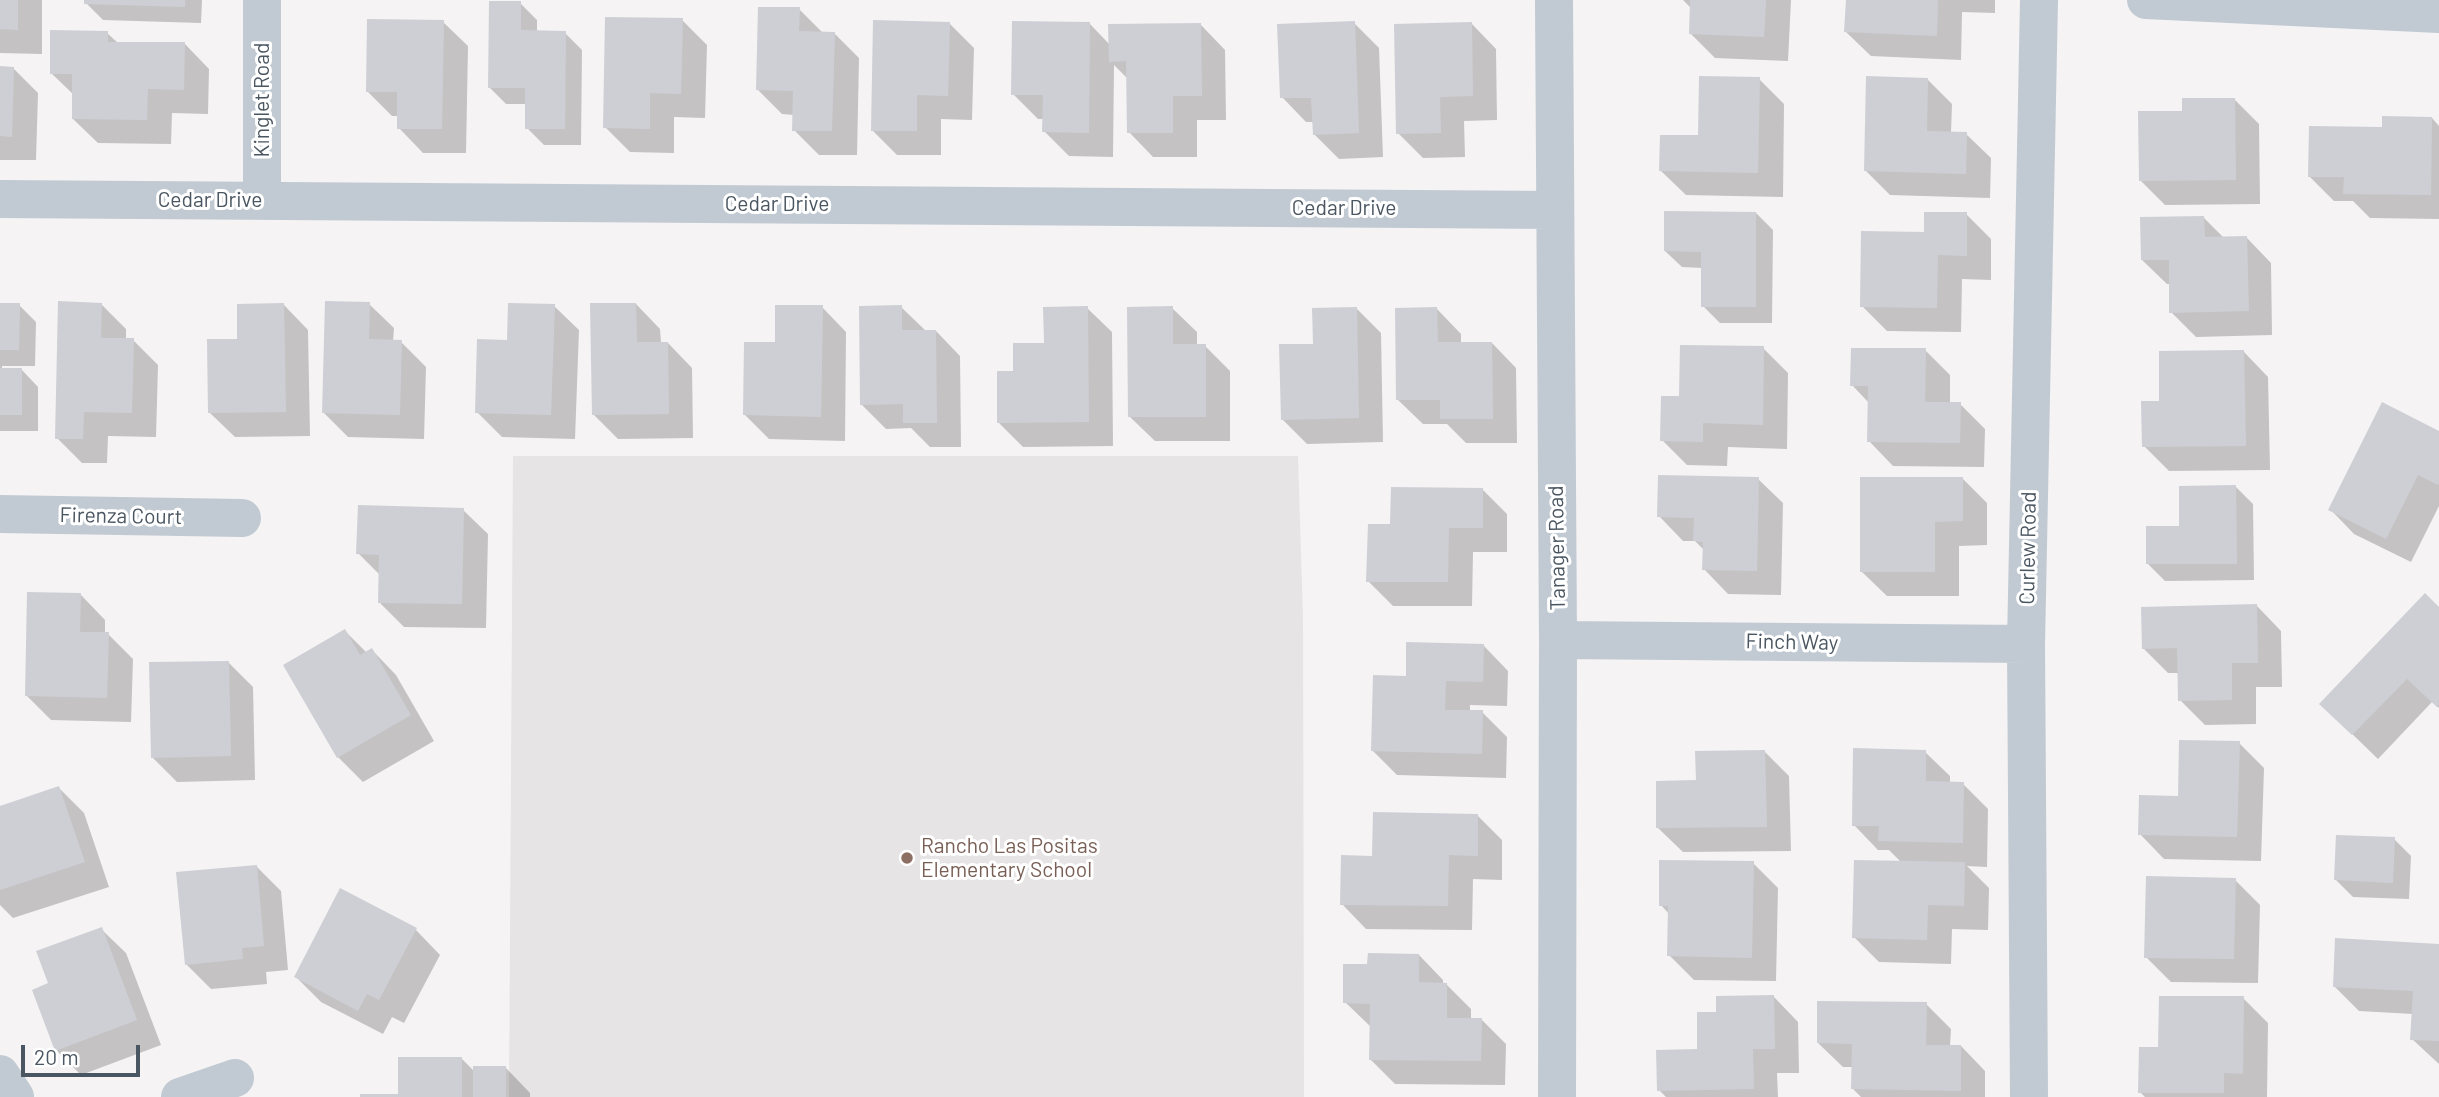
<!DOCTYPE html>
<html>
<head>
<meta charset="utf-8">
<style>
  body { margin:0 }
  #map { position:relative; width:2439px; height:1097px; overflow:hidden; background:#f5f3f3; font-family:Barlow,sans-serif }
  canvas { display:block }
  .scale { position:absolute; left:21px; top:1045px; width:119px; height:32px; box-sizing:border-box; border:4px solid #4a5661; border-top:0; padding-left:9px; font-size:21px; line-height:24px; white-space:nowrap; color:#4a5661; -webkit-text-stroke:5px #fff; paint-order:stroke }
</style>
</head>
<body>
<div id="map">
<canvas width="2439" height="1097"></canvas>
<div class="scale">20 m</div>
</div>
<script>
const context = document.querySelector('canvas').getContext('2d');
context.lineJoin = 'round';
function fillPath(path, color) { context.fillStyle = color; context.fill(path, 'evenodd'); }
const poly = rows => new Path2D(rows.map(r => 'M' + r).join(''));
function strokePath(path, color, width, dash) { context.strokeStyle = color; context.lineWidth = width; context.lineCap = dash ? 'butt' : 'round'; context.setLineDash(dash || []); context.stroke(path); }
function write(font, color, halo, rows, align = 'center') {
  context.font = font + ' Barlow,sans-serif'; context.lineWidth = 6; context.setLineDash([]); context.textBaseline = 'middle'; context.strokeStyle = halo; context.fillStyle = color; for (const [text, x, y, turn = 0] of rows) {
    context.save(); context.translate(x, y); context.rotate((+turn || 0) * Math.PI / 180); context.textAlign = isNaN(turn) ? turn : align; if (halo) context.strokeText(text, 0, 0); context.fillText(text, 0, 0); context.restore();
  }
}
fillPath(poly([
  [513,456,1298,456,1303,619,1304,1097,509,1097]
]), '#e6e4e5');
fillPath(poly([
  [0,0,42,0,42,54,0,53],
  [86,0,202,0,201,23,103,20,86,3],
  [1683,0,1791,0,1788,61,1715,58,1691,34,1690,7],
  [1847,0,1995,0,1995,13,1962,12,1961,60,1871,56,1846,32],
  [520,3,537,20,537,32,565,33,582,50,581,145,544,145,527,128,527,104,506,104,489,87],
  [799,9,823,33,834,33,859,58,857,155,819,155,794,130,794,115,782,114,758,90],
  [682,20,707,45,705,118,674,117,674,153,630,152,605,127],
  [443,22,468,46,466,153,423,153,399,128,399,116,392,116,367,91],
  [949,23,974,48,972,120,941,119,941,155,897,155,872,130],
  [1354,23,1379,48,1383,157,1339,159,1314,134,1314,122,1306,122,1282,97],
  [1090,24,1110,45,1201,25,1225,50,1226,120,1197,120,1197,157,1153,157,1129,132,1128,79,1114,65,1113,157,1069,156,1044,131,1044,119,1038,119,1013,94],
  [1472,24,1496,49,1497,120,1464,121,1465,157,1423,158,1398,133],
  [107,33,118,43,185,44,209,69,208,114,172,113,171,144,98,143,73,119,74,95,51,73],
  [0,68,13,68,38,93,36,160,0,160],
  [1759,79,1784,104,1783,197,1686,195,1661,171],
  [1928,80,1952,104,1951,133,1966,134,1991,158,1990,198,1890,195,1866,171],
  [2234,99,2259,124,2260,204,2165,205,2141,181,2184,113],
  [2432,118,2439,126,2439,219,2370,218,2353,201,2334,201,2309,176,2384,129],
  [1756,213,1773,230,1772,323,1720,323,1703,306,1703,268,1682,267,1665,251],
  [1966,214,1991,239,1991,280,1962,279,1961,332,1887,331,1862,306,1925,234],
  [2204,218,2224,238,2247,238,2271,263,2272,335,2196,337,2171,312,2171,284,2167,284,2142,260],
  [101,304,126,329,126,340,133,340,158,365,156,437,108,436,107,463,82,463,57,438],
  [369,304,394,328,393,342,401,342,426,367,424,439,348,437,323,412],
  [636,304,660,329,661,343,668,343,692,368,693,438,618,439,594,415],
  [0,305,19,305,36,322,35,366,2,366,2,370,22,370,38,387,38,431,0,431],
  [284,305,308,330,310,436,235,437,210,413,239,341],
  [554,306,579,330,575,439,502,437,477,412,509,341],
  [822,307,846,332,845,441,769,439,745,415,777,344],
  [901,307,926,331,936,331,960,356,961,447,930,447,911,428,886,429,861,404],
  [1087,308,1112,332,1113,446,1023,447,999,423,1015,373],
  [1172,308,1197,332,1197,346,1205,346,1230,371,1230,441,1155,441,1130,417],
  [1356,308,1381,333,1383,442,1307,444,1282,419],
  [1437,309,1461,334,1461,344,1492,343,1516,368,1517,443,1466,443,1447,424,1423,424,1398,400],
  [1763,348,1788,373,1787,449,1728,447,1727,466,1687,465,1662,440,1681,397],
  [1925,350,1950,375,1950,404,1960,404,1985,429,1984,467,1893,466,1869,441,1869,403,1852,385],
  [2244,352,2268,377,2270,470,2169,471,2144,446,2161,403],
  [2439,433,2439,506,2411,562,2354,534,2330,509],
  [1758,479,1783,503,1781,595,1728,594,1704,569,1704,550,1695,541,1683,541,1659,516],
  [1963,479,1987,503,1987,545,1959,546,1959,596,1887,596,1862,572],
  [2236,487,2253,504,2254,580,2165,581,2148,564,2181,527],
  [1483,490,1507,514,1507,552,1473,552,1472,606,1393,606,1368,581,1392,526],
  [463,510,488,534,486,628,404,627,379,602,380,575,358,553],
  [81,595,105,620,105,634,108,634,133,659,131,722,51,720,27,696],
  [2257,606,2281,631,2282,687,2256,687,2256,724,2205,725,2180,700,2179,673,2168,673,2143,648],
  [2439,609,2439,708,2432,702,2378,759,2346,728],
  [345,631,367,653,372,650,396,675,434,741,363,782,338,757],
  [1484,646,1508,671,1507,706,1470,705,1470,712,1482,712,1507,737,1506,778,1397,775,1372,750,1408,678],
  [229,663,253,687,255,780,177,782,152,757],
  [2239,743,2264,768,2261,861,2164,859,2140,834],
  [1765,752,1789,776,1791,851,1683,852,1658,828],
  [1925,752,1950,776,1950,784,1963,784,1988,809,1987,867,1967,866,1989,888,1988,930,1952,929,1951,964,1879,962,1854,937,1902,863,1889,850,1878,850,1854,825],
  [59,788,84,813,109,887,13,918,0,905,0,807],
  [1477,815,1502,840,1502,880,1473,879,1472,930,1366,929,1342,904,1374,858],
  [2394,839,2411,856,2409,899,2353,897,2336,880],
  [1753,863,1778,888,1776,981,1694,980,1669,955,1669,914,1661,905],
  [256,866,281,891,288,970,266,972,267,984,211,989,186,964],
  [2235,880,2260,905,2258,983,2171,982,2146,957],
  [101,929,126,953,161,1045,81,1075,56,1050,50,984],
  [416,930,440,955,404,1023,392,1017,383,1034,321,1002,296,977],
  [2439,945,2439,1064,2412,1039,2413,1014,2359,1011,2335,987],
  [1419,955,1443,980,1443,984,1446,984,1471,1009,1471,1019,1481,1019,1506,1044,1505,1085,1395,1084,1370,1059,1371,1027,1345,1002,1369,966],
  [1774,997,1798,1022,1799,1073,1777,1073,1778,1097,1666,1097,1659,1090,1699,1051,1718,1013],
  [2243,998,2268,1023,2267,1097,2145,1097,2140,1092,2160,1049],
  [1926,1004,1951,1029,1950,1046,1961,1046,1985,1071,1985,1097,1861,1097,1853,1089,1853,1067,1843,1067,1818,1043],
  [462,1059,475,1072,506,1068,530,1093,530,1097,362,1097,400,1096]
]), '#0003');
fillPath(poly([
  [0,0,18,0,18,30,0,29],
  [84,0,185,0,185,7,84,4],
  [1690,0,1766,0,1764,37,1689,34],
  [1846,0,1938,0,1937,36,1844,32],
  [489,1,521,1,521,30,566,31,565,129,525,129,525,88,488,88],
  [758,7,800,7,799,31,835,32,832,131,792,131,793,91,756,90],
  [605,17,683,18,681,94,650,93,650,129,603,128],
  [367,19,444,20,442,129,397,129,397,92,366,92],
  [873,20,950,22,948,96,917,95,917,131,871,131],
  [1012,21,1090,22,1089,133,1042,132,1043,95,1011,95],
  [1355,21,1359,133,1313,135,1311,98,1280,98,1277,24],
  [1472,22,1473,96,1440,97,1441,133,1396,134,1394,24],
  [1201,23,1202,96,1173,96,1173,133,1127,133,1126,61,1109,62,1108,24],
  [50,30,108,31,108,42,185,42,184,90,148,89,147,120,72,119,72,74,50,74],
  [0,66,14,67,12,137,0,136],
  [1699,76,1760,77,1758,173,1659,171,1660,135,1698,135],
  [1866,76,1928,78,1927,131,1967,132,1966,174,1864,171],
  [2182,98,2235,98,2236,180,2139,181,2138,111,2182,111],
  [2382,116,2432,117,2431,195,2343,194,2344,177,2308,177,2309,126,2382,127],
  [1664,211,1756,212,1756,307,1701,307,1701,252,1664,251],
  [1924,212,1967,212,1967,256,1938,255,1937,308,1860,307,1861,231,1924,232],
  [2204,216,2205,237,2247,236,2249,311,2169,313,2169,260,2141,260,2140,217],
  [58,301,102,303,101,338,134,338,132,413,84,412,83,439,55,439],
  [325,301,370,302,369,339,402,340,400,415,322,413],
  [0,303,20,303,19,350,0,350],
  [284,303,286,412,208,413,207,339,237,339,237,304],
  [508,303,555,304,551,415,475,413,477,339,507,340],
  [590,303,636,303,637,342,668,342,669,414,592,415],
  [775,305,823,305,821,417,743,415,744,342,775,342],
  [902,305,902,330,936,330,937,423,903,423,903,404,860,405,859,306],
  [1088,306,1089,422,997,423,997,371,1013,371,1013,343,1044,343,1043,307],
  [1173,306,1173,344,1206,344,1206,417,1128,417,1127,307],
  [1357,307,1359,418,1281,420,1279,344,1313,344,1312,308],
  [1437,307,1438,342,1492,342,1493,419,1440,419,1440,400,1396,400,1395,308],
  [1680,345,1764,346,1763,425,1703,423,1703,442,1660,441,1661,396,1679,396],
  [1851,348,1926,348,1925,402,1961,402,1960,443,1867,442,1868,386,1850,386],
  [2244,350,2246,446,2142,447,2141,401,2159,401,2159,351],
  [0,368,22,368,22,415,0,415],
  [2382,402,2439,431,2439,484,2438,485,2418,475,2386,539,2328,510],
  [1658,475,1759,477,1757,571,1702,570,1703,542,1693,541,1694,518,1657,517],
  [1860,477,1963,477,1963,521,1935,522,1935,572,1860,572],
  [2236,485,2237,564,2146,564,2146,526,2179,526,2179,486],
  [1391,487,1483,488,1483,528,1449,528,1448,582,1366,582,1368,524,1390,524],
  [358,505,464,508,462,604,378,603,379,555,356,554],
  [27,592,81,593,80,632,109,632,107,698,25,696],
  [2425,593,2439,607,2439,704,2437,707,2407,679,2352,735,2319,704],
  [2257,604,2258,663,2232,663,2232,700,2178,701,2177,648,2142,649,2141,607],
  [345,629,360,655,372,648,411,715,337,758,283,665],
  [1406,642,1484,644,1483,682,1446,681,1445,710,1483,710,1482,754,1371,751,1373,675,1406,676],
  [229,661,231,756,151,758,149,662],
  [2179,740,2240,741,2237,837,2138,835,2139,795,2178,796],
  [1853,748,1926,750,1926,781,1964,782,1963,843,1878,841,1879,826,1852,826],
  [1765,750,1767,827,1656,828,1656,781,1696,780,1695,751],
  [59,786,85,862,0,890,0,806],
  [1373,812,1478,814,1478,856,1449,855,1448,906,1340,905,1341,855,1372,856],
  [2336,835,2395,837,2393,883,2334,880],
  [1659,860,1754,861,1752,958,1667,956,1668,906,1659,906],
  [1854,860,1965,862,1964,906,1928,905,1927,940,1852,938],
  [257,865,264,946,242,948,243,959,185,965,176,872],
  [2146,876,2236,878,2234,959,2144,958],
  [340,888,417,928,379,1000,367,994,358,1011,294,977],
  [102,927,137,1020,55,1051,32,990,48,983,36,951],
  [2335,938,2439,944,2439,1041,2410,1040,2413,991,2333,987],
  [1368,953,1419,954,1419,982,1447,983,1447,1018,1482,1018,1481,1061,1369,1060,1370,1004,1343,1003,1343,964,1367,964],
  [1774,995,1775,1049,1753,1049,1754,1089,1657,1091,1656,1050,1697,1049,1697,1012,1716,1012,1716,996],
  [2159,996,2244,996,2243,1074,2224,1073,2224,1093,2138,1093,2139,1047,2158,1047],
  [1817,1001,1927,1002,1926,1045,1961,1045,1961,1091,1851,1089,1852,1044,1817,1043],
  [398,1057,462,1057,462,1097,360,1097,360,1094,398,1094],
  [473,1066,506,1066,506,1097,473,1097]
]), '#cdcfd5');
strokePath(poly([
  [262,0,262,200],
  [1554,0,1558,640,1557,1097],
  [2146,0,2439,14],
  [0,199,1554,210],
  [0,514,242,518],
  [1558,640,2026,644],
  [0,1074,15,1097],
  [180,1097,235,1078],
  [2029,1097,2026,644,2039,0]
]), '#c1cad2', 38);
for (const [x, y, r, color] of [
  [907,858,7,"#8d6e63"]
]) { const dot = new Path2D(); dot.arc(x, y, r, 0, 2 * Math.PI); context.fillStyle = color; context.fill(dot); strokePath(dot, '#fff', 2.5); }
write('21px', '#4a5661', '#fff', [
  ["Kinglet Road",262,100,-90],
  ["Cedar Drive",210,200],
  ["Cedar Drive",777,204],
  ["Cedar Drive",1344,208],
  ["Firenza Court",121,516,1],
  ["Tanager Road",1557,548,-91],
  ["Curlew Road",2028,548,-89],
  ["Finch Way",1792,642,1]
]);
write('21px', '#785e54', '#fff', [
  ["Rancho Las Positas",921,846],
  ["Elementary School",921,870]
], 'left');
</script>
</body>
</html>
